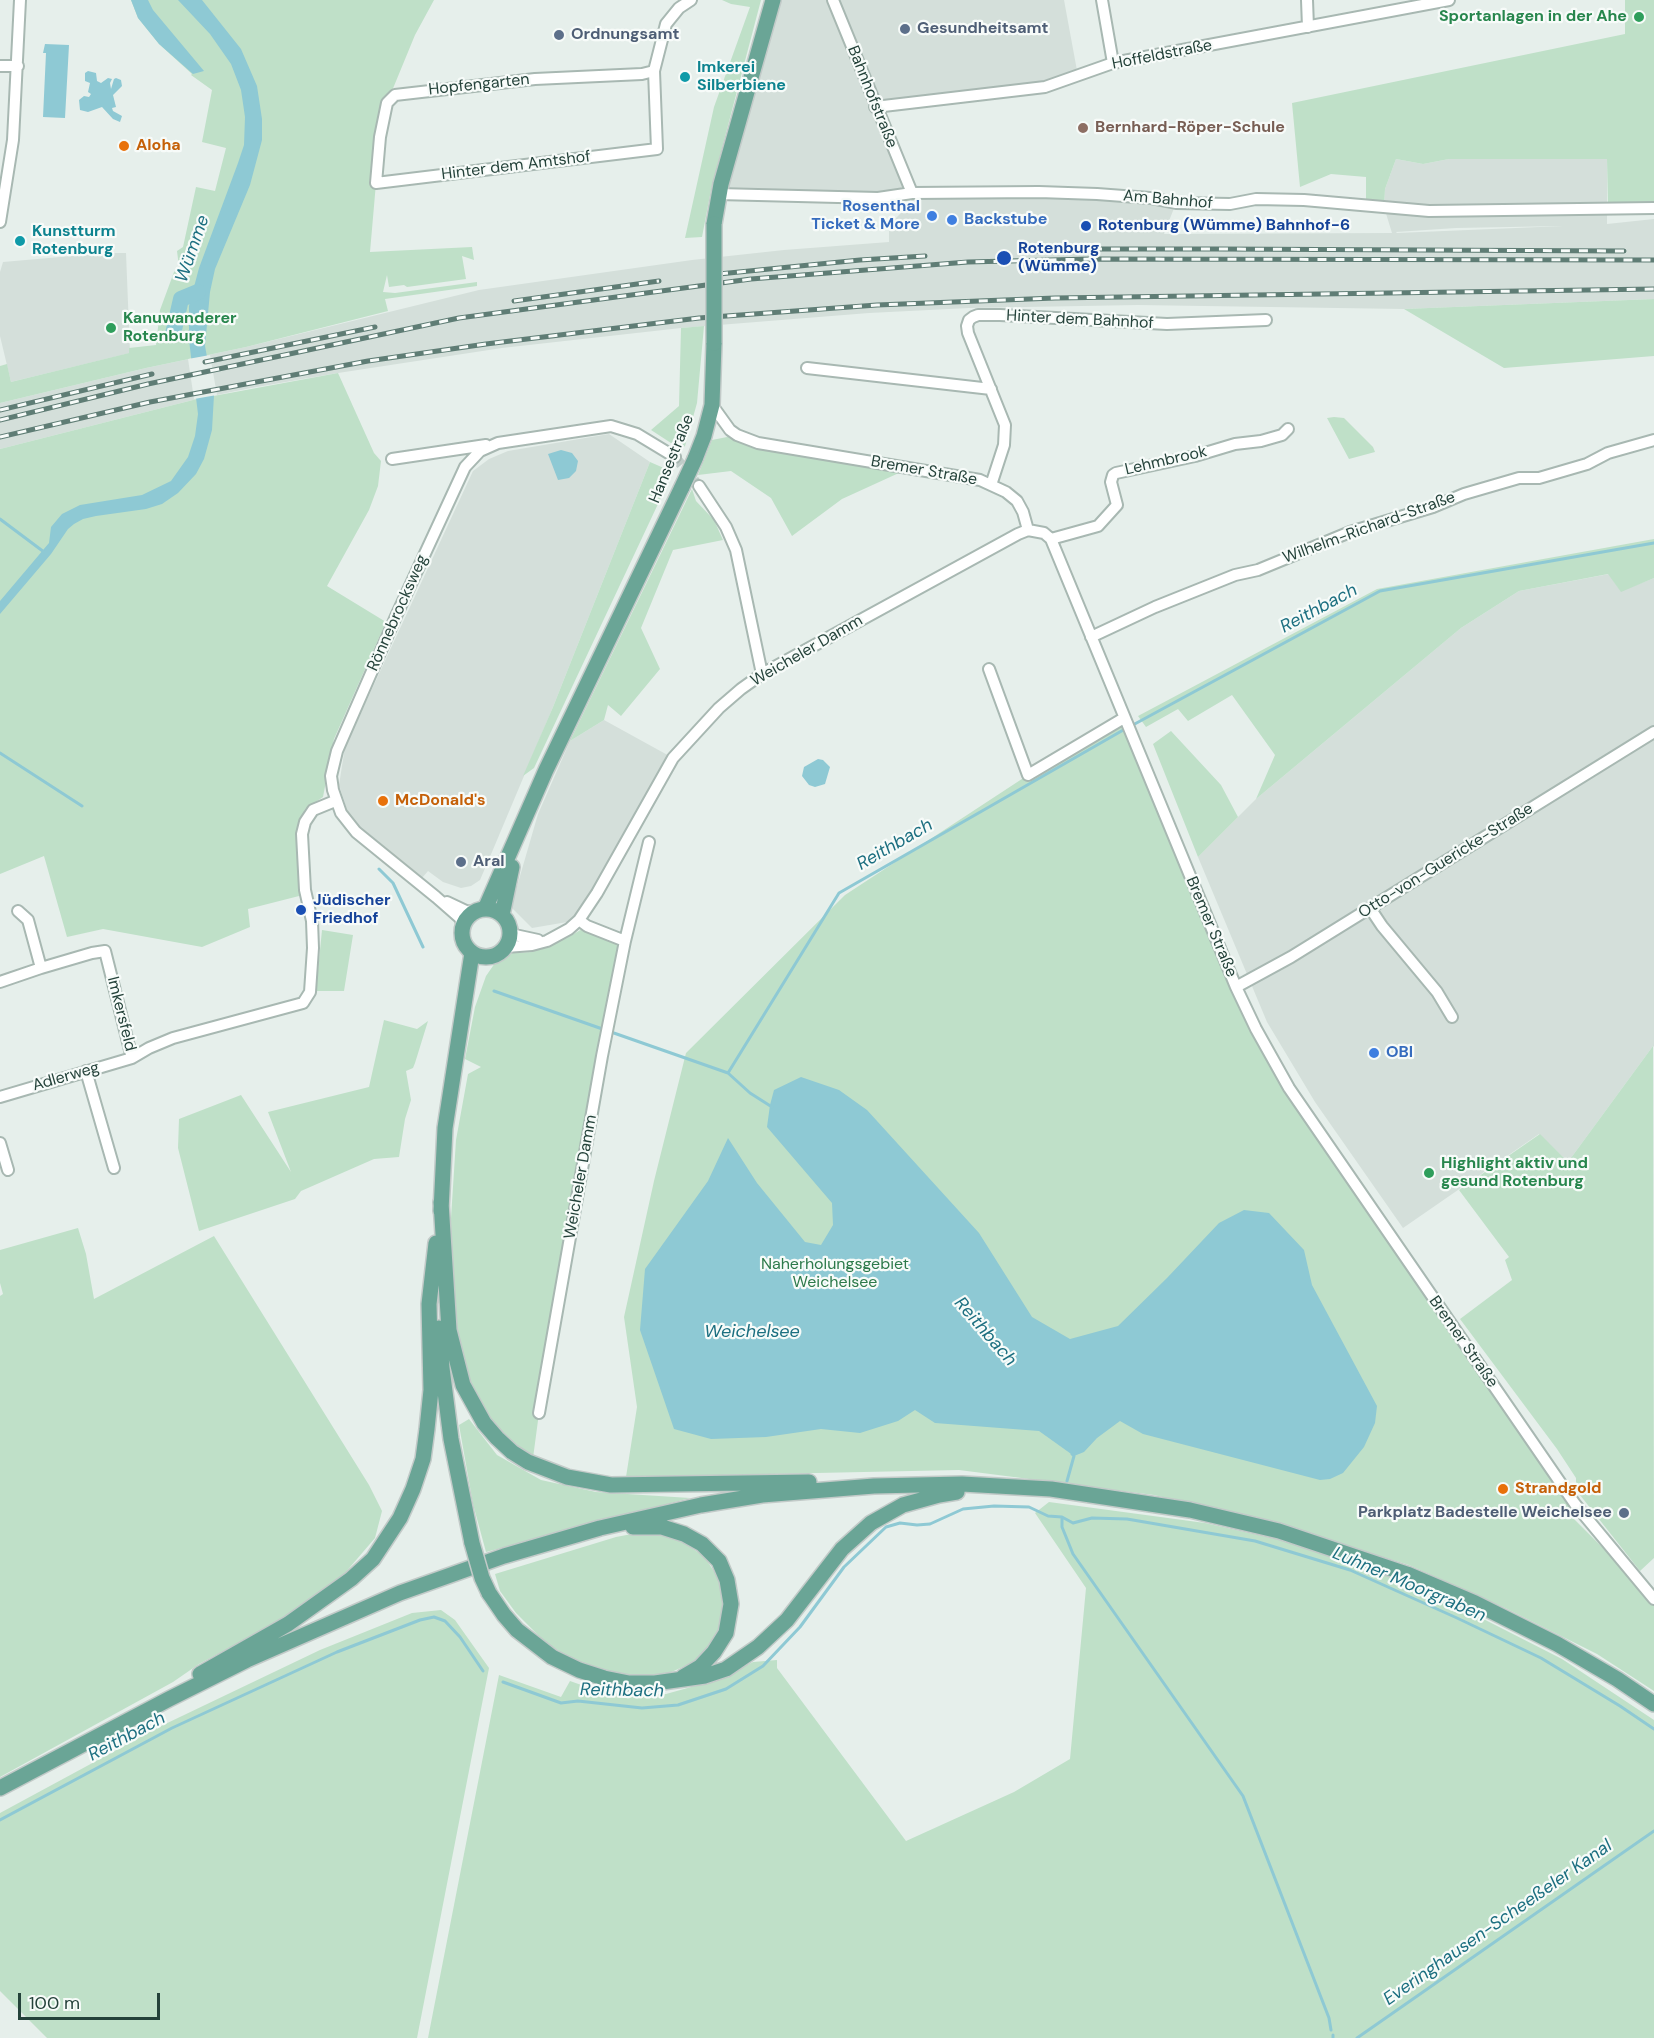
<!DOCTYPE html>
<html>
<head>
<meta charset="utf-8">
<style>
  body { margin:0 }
  #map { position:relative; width:1654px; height:2038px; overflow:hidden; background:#e6efeb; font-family:"DM Sans",sans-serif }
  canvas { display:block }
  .scale { position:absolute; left:18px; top:1993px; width:142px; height:27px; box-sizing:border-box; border:3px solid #24423a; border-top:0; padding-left:8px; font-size:18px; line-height:21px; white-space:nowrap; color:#24423a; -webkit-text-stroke:4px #f7fbf9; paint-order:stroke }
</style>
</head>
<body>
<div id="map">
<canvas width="1654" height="2038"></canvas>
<div class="scale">100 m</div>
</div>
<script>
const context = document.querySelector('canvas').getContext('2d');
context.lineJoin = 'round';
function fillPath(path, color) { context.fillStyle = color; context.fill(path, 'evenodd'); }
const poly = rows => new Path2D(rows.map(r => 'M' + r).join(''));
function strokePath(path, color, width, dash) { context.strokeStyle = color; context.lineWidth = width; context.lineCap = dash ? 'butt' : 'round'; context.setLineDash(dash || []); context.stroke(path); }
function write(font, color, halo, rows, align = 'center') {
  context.font = font + ' "DM Sans",sans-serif'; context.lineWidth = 4.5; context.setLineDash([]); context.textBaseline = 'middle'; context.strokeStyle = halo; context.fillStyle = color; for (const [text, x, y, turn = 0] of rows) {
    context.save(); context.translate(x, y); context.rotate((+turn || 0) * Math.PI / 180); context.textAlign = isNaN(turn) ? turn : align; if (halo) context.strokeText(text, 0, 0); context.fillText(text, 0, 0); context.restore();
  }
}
fillPath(poly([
  [773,0,1064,0,1078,76,1045,87,876,107,912,193,1039,192,1176,203,1164,234,1392,233,1384,207,1385,189,1396,159,1423,164,1449,159,1607,159,1607,224,1654,219,1654,299,1404,309,1138,305,969,308,869,313,681,328,502,348,338,373,251,388,197,399,0,449,0,403,146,368,246,347,479,290,692,260,784,250,889,242,889,225,911,203,911,193,718,194],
  [1563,226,1397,233,1396,232,1456,228],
  [106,253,126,253,130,353,11,382,0,336,0,272,3,262],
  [609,434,650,462,553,707,492,852,480,880,471,886,461,888,443,882,428,871,422,878,359,826,348,813,339,785,345,747,473,471,489,459,508,451],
  [1609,574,1621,591,1654,578,1654,1047,1653,1046,1568,1162,1539,1134,1403,1228,1315,1102,1267,1022,1198,857,1256,799,1461,628,1519,591],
  [604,720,673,758,579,920,532,928,511,907,538,814,570,741]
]), '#d4dfda');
fillPath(poly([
  [131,0,434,0,415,35,387,103,376,183,370,252,472,247,474,260,462,256,466,279,407,287,404,285,389,287,387,275,383,292,395,293,477,282,477,286,385,299,388,311,246,347,146,368,0,403,0,366,7,364,11,382,129,353,129,348,156,345,160,310,174,272,179,267,177,251,183,247,196,187,215,191,226,148,202,142,212,90,191,75,192,74,159,44,138,18],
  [722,0,761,0,711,190,702,237,685,238,714,107,750,7,731,4],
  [1625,0,1654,0,1654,205,1608,206,1607,159,1449,159,1423,164,1396,159,1385,189,1384,207,1366,207,1366,177,1331,174,1300,187,1292,103,1625,34],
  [1654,299,1654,356,1504,368,1404,309],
  [704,326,697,403,685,446,679,450,676,441,671,443,651,430,679,406,681,328],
  [338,373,374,453,381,461,378,486,369,510,327,586,386,622,334,739,323,797,305,809,297,843,303,895,248,909,250,927,202,947,103,929,67,937,44,856,0,874,0,449,197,399],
  [1334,417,1344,418,1373,447,1375,452,1349,459,1327,418],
  [737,435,912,467,842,499,792,536,771,498,731,471,698,475,712,440],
  [650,462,673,472,534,768,523,776,553,707],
  [692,489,696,501,714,520,723,540,673,550,641,628,660,669,621,716,608,705,604,720,570,741],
  [1654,539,1654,578,1621,592,1608,574,1519,591,1461,628,1256,799,1275,755,1232,695,1188,721,1178,709,1146,727,1138,716,1377,589],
  [1124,718,1219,947,1289,1088,1575,1504,1567,1512,1654,1599,1654,1691,1597,1654,1505,1608,1409,1565,1279,1525,1154,1495,959,1470,626,1477,637,1407,624,1317,654,1181,686,1053,845,895,1028,775],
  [1171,731,1221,785,1238,817,1198,857,1153,744],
  [587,926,625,941,539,1413,533,1458,512,1446,480,1404,459,1359,452,1321,451,1218,456,1140,468,1074,481,1067,465,1059,475,1007,486,976,495,963,513,953,532,952,567,938],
  [322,930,353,935,344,991,316,991],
  [384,1020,417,1029,428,1021,415,1063,413,1068,406,1071,411,1100,405,1119,399,1157,374,1159,301,1191,295,1199,199,1231,178,1148,179,1119,241,1095,291,1172,268,1112,369,1087],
  [1653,1046,1654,1558,1640,1571,1576,1490,1576,1478,1557,1449,1460,1319,1512,1280,1505,1260,1509,1257,1459,1190,1540,1134,1568,1162],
  [78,1228,86,1254,94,1299,214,1236,369,1485,382,1511,375,1538,333,1587,283,1619,199,1664,173,1682,0,1777,0,1296,3,1294,0,1283,0,1250],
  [469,1419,497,1455,541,1480,596,1492,690,1498,486,1552,473,1504,459,1425],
  [1049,1502,1205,1523,1276,1539,1341,1558,1412,1585,1450,1602,1562,1659,1654,1720,1654,2038,428,2038,499,1675,561,1697,570,1681,601,1692,636,1695,666,1694,702,1684,731,1673,753,1662,777,1660,777,1668,906,1841,1014,1792,1070,1759,1086,1588,1035,1513],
  [637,1533,658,1534,679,1540,704,1556,719,1579,722,1594,724,1617,720,1634,696,1661,667,1674,638,1677,608,1672,573,1660,545,1642,516,1613,500,1591,495,1574,616,1537],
  [441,1610,455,1620,489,1668,417,2038,47,2038,0,1991,0,1813,159,1727,320,1650,412,1613]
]), '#bfe0c8');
fillPath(poly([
  [131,0,148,0,153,10,204,71,193,74,159,44,138,18],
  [178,0,202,0,241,49,257,86,262,119,262,140,250,185,215,269,210,292,205,346,214,395,212,430,204,459,196,474,178,493,162,504,146,509,96,516,83,519,74,524,68,529,51,554,0,614,0,601,49,543,51,527,62,514,80,505,142,495,171,481,188,457,195,436,198,414,189,340,189,306,199,268,238,163,244,145,245,117,241,90,231,64,210,34],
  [45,44,69,45,65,118,43,117,46,53,43,53],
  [88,71,96,73,97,81,101,83,108,78,112,79,110,83,111,89,114,79,116,78,121,80,122,86,113,95,116,107,112,108,113,111,122,116,120,122,113,119,102,107,88,112,80,110,79,100,84,96,89,97,91,94,88,92,90,83,85,81,85,73],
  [561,450,572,453,578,461,576,471,569,478,558,480,548,454],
  [818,759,823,760,830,767,825,784,815,787,809,785,802,776,804,767],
  [801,1077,839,1090,867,1110,979,1233,1032,1317,1070,1339,1118,1326,1167,1278,1219,1223,1244,1210,1269,1213,1304,1250,1312,1285,1377,1406,1375,1423,1364,1447,1343,1473,1330,1479,1320,1480,1143,1434,1120,1421,1097,1438,1084,1452,1074,1456,1039,1431,935,1423,915,1410,898,1421,860,1433,821,1429,766,1437,711,1439,674,1429,640,1330,645,1269,708,1181,728,1138,757,1183,805,1242,821,1245,833,1225,832,1203,767,1127,770,1105,774,1090]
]), '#8ec9d4');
fillPath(poly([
  [210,355,217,395,194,399,188,359]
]), '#e6efeb');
strokePath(poly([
  [0,519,44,552],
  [1131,726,1380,591,1654,543],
  [0,753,82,806],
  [379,869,393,883,423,947],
  [494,991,728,1073],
  [772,1107,750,1093,728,1073,839,893,1125,729],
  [1067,1481,1074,1456,1072,1454],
  [1062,1517,1062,1527,1073,1554,1243,1796,1329,2018,1331,2030],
  [503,1682,561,1703,578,1701,642,1708,678,1705,726,1689,763,1666,800,1627,844,1567,886,1527,900,1523,917,1525,930,1524,963,1509,994,1506,1029,1507,1048,1516,1062,1517,1073,1523,1092,1518,1127,1519,1255,1541,1350,1570,1457,1618,1541,1658,1620,1706,1654,1729],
  [0,1820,172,1728,337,1652,420,1620,434,1617,445,1621,460,1637,483,1671],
  [1333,2035,1333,2038],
  [1357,2038,1654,1831]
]), '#8ec9d4', 3);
strokePath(poly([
  [173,334,181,299,198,292]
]), '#8ec9d4', 16);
strokePath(poly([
  [675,457,699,486]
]), '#bfccc8', 10, [10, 5]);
const minor = poly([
  [833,0,912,193],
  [1102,0,1113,63],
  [1307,0,1308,27],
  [0,66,18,66],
  [654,71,642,74,535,79,395,95,387,103,380,137,376,183,657,149,654,71,666,24,679,8,691,0],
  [875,107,1045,87,1113,63,1449,0],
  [718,194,878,198,912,193,1039,192,1097,194,1150,198,1176,203,1230,204,1256,199,1304,200,1429,211,1654,208],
  [0,222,13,140,20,0],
  [807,368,991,389],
  [712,405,730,430,737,435,758,443,980,480,1006,492,1017,501,1023,512,1028,530],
  [392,459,486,445],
  [991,485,1004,445,1005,425,968,333,967,326,969,320,973,317,978,315,1000,315,1167,324,1266,320],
  [699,486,726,527,736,550,762,674],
  [1051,539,1098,526,1117,505,1111,482,1113,475,1116,473,1195,456,1235,444,1261,441,1282,435,1288,429],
  [1091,637,1155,607,1235,575,1258,570,1350,532,1433,507,1464,494,1519,478,1539,478,1587,464,1608,453,1654,440],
  [989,669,1028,775,1124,718],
  [447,902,466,911,474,912],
  [1370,908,1382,926,1437,992,1452,1017],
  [18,911,28,920,41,968],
  [579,920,587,926,625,941],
  [463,925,460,918,436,897,356,832,341,813,333,790,331,776,337,751,397,614,465,467,480,451,498,443,611,426,637,434,675,457],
  [510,929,515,935,538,940],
  [506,947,532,945,547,941,569,929,579,920,597,893,673,758,719,708,741,689,762,674,1018,534,1028,530,1044,533,1051,539,1236,987,1256,1029,1289,1088,1575,1504,1654,1599],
  [0,982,41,968,92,953,105,951,132,1058],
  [1236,987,1291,957,1654,732],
  [86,1071,114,1168],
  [0,1097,132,1058,149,1048,173,1038,303,1003,310,992,313,948,312,921,305,890,302,834,305,822,313,810,335,801],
  [0,1143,8,1170],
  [539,1413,602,1056,625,941,649,842]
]);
const primary = poly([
  [714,224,721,184,773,0],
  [695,459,704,436,712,405,714,343],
  '462 933a24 24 0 1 1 48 0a24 24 0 1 1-48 0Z',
  [485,909,546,770,682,487],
  [502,915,512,867],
  [441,1202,449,1330,463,1385,484,1423,497,1438,512,1452,528,1462,567,1477,611,1485,809,1482],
  [441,1211,445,1128,472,953],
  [439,1328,442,1368,451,1439,472,1543],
  [633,1527,662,1527,684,1534,702,1544,719,1561,727,1580,731,1604,726,1633,714,1652,700,1667,683,1677],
  [489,1593,504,1615,517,1630,552,1657,579,1670,604,1678,629,1683,655,1683,705,1676,726,1669,758,1647,787,1620,842,1549,871,1523,903,1505,939,1495,957,1492],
  [200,1674,288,1624,351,1579,373,1559,400,1518,413,1489,423,1459,427,1429,431,1390,429,1304,436,1243],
  [0,1788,169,1699,247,1660,400,1593,504,1556,600,1528,701,1505,762,1495,874,1486,962,1484,1051,1489,1190,1510,1279,1531,1407,1574,1475,1603,1557,1644,1617,1679,1654,1704]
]);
strokePath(minor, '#a8b8b2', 14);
strokePath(primary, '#c2cac8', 18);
strokePath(minor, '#fff', 10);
strokePath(primary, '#6aa596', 15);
const rail = poly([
  [1021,252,1094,249,1218,249,1624,251],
  [719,274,860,260,925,256],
  [514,301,659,281],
  [205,362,375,327],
  [0,410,152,374],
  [0,420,148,384,459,318,751,279,968,262,1091,259,1654,260],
  [0,437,150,402,368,361,486,344,699,318,877,305,1055,298,1654,289]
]);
strokePath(rail, '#5f7d75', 5);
strokePath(rail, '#f7fbf9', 3, [9]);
const primaryBridge = poly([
  [714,224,714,343],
  [682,487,695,459],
  [472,1543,482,1578,489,1593]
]);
strokePath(primaryBridge, '#c2cac8', 18, []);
strokePath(primaryBridge, '#6aa596', 15);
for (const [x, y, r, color] of [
  [1639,17,6,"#2e9e5b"],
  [905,29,6,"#5c6f8a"],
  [559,35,6,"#5c6f8a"],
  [685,77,6,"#0f9aa8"],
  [1083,128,6,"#8d6e63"],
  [124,146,6,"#e8710a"],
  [932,216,6,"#3f7fe0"],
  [952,220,6,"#3f7fe0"],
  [1086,226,6,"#1a4fb4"],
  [20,241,6,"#0f9aa8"],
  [1004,258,8,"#1a4fb4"],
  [111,328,6,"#2e9e5b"],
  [383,801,6,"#e8710a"],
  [461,862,6,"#5c6f8a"],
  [301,910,6,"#1a4fb4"],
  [1374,1053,6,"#3f7fe0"],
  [1429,1173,6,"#2e9e5b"],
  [1503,1489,6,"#e8710a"],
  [1624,1513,6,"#5c6f8a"]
]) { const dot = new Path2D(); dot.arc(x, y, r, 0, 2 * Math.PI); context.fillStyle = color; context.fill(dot); strokePath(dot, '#f7fbf9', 2); }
write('bold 16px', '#27864d', '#f7fbf9', [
  ["Sportanlagen in der Ahe",1627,17,"right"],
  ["Kanuwanderer",123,319],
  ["Rotenburg",123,337],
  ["Highlight aktiv und",1441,1164],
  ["gesund Rotenburg",1441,1182]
], 'left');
write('bold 16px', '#4e5e75', '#f7fbf9', [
  ["Gesundheitsamt",917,29],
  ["Ordnungsamt",571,35],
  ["Aral",473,862],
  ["Parkplatz Badestelle Weichelsee",1612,1513,"right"]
], 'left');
write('16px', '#24423a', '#f7fbf9', [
  ["Hoffeldstraße",1162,55,-11],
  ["Hopfengarten",479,85,-6],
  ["Bahnhofstraße",872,97,68],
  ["Hinter dem Amtshof",516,166,-7],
  ["Am Bahnhof",1168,200,5],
  ["Hinter dem Bahnhof",1080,320,3],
  ["Hansestraße",672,459,-68],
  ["Lehmbrook",1166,461,-13],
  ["Bremer Straße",924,471,10],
  ["Wilhelm-Richard-Straße",1369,528,-20],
  ["Rönnebrocksweg",398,613,-66],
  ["Weicheler Damm",807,651,-30],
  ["Otto-von-Guericke-Straße",1446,861,-32],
  ["Bremer Straße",1211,927,67],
  ["Imkersfeld",121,1014,76],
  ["Adlerweg",66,1077,-16],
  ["Weicheler Damm",581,1177,-80],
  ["Bremer Straße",1463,1342,55]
]);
write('bold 16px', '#0d838f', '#f7fbf9', [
  ["Imkerei",697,68],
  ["Silberbiene",697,86],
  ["Kunstturm",32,232],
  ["Rotenburg",32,250]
], 'left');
write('bold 16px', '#785e54', '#f7fbf9', [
  ["Bernhard-Röper-Schule",1095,128]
], 'left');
write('bold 16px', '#c56008', '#f7fbf9', [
  ["Aloha",136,146],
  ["McDonald's",395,801],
  ["Strandgold",1515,1489]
], 'left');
write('bold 16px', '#366cbe', '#f7fbf9', [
  ["Rosenthal",920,207,"right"],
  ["Ticket & More",920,225,"right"],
  ["Backstube",964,220],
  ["OBI",1386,1053]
], 'left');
write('bold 16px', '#164399', '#f7fbf9', [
  ["Rotenburg (Wümme) Bahnhof-6",1098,226],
  ["Rotenburg",1018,249],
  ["(Wümme)",1018,267],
  ["Jüdischer",313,901],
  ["Friedhof",313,919]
], 'left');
write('16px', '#2d7a4b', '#f7fbf9', [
  ["Naherholungsgebiet",835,1265],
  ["Weichelsee",835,1283]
]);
write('italic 18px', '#1c6f80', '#f7fbf9', [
  ["Wümme",193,249,-71],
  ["Reithbach",1319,609,-28],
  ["Reithbach",895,845,-30],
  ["Weichelsee",752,1332],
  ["Reithbach",985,1332,49],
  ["Luhner Moorgraben",1409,1585,23],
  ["Reithbach",622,1691,1],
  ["Reithbach",127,1737,-28],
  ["Everinghausen-Scheeßeler Kanal",1498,1923,-35]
]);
</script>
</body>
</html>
